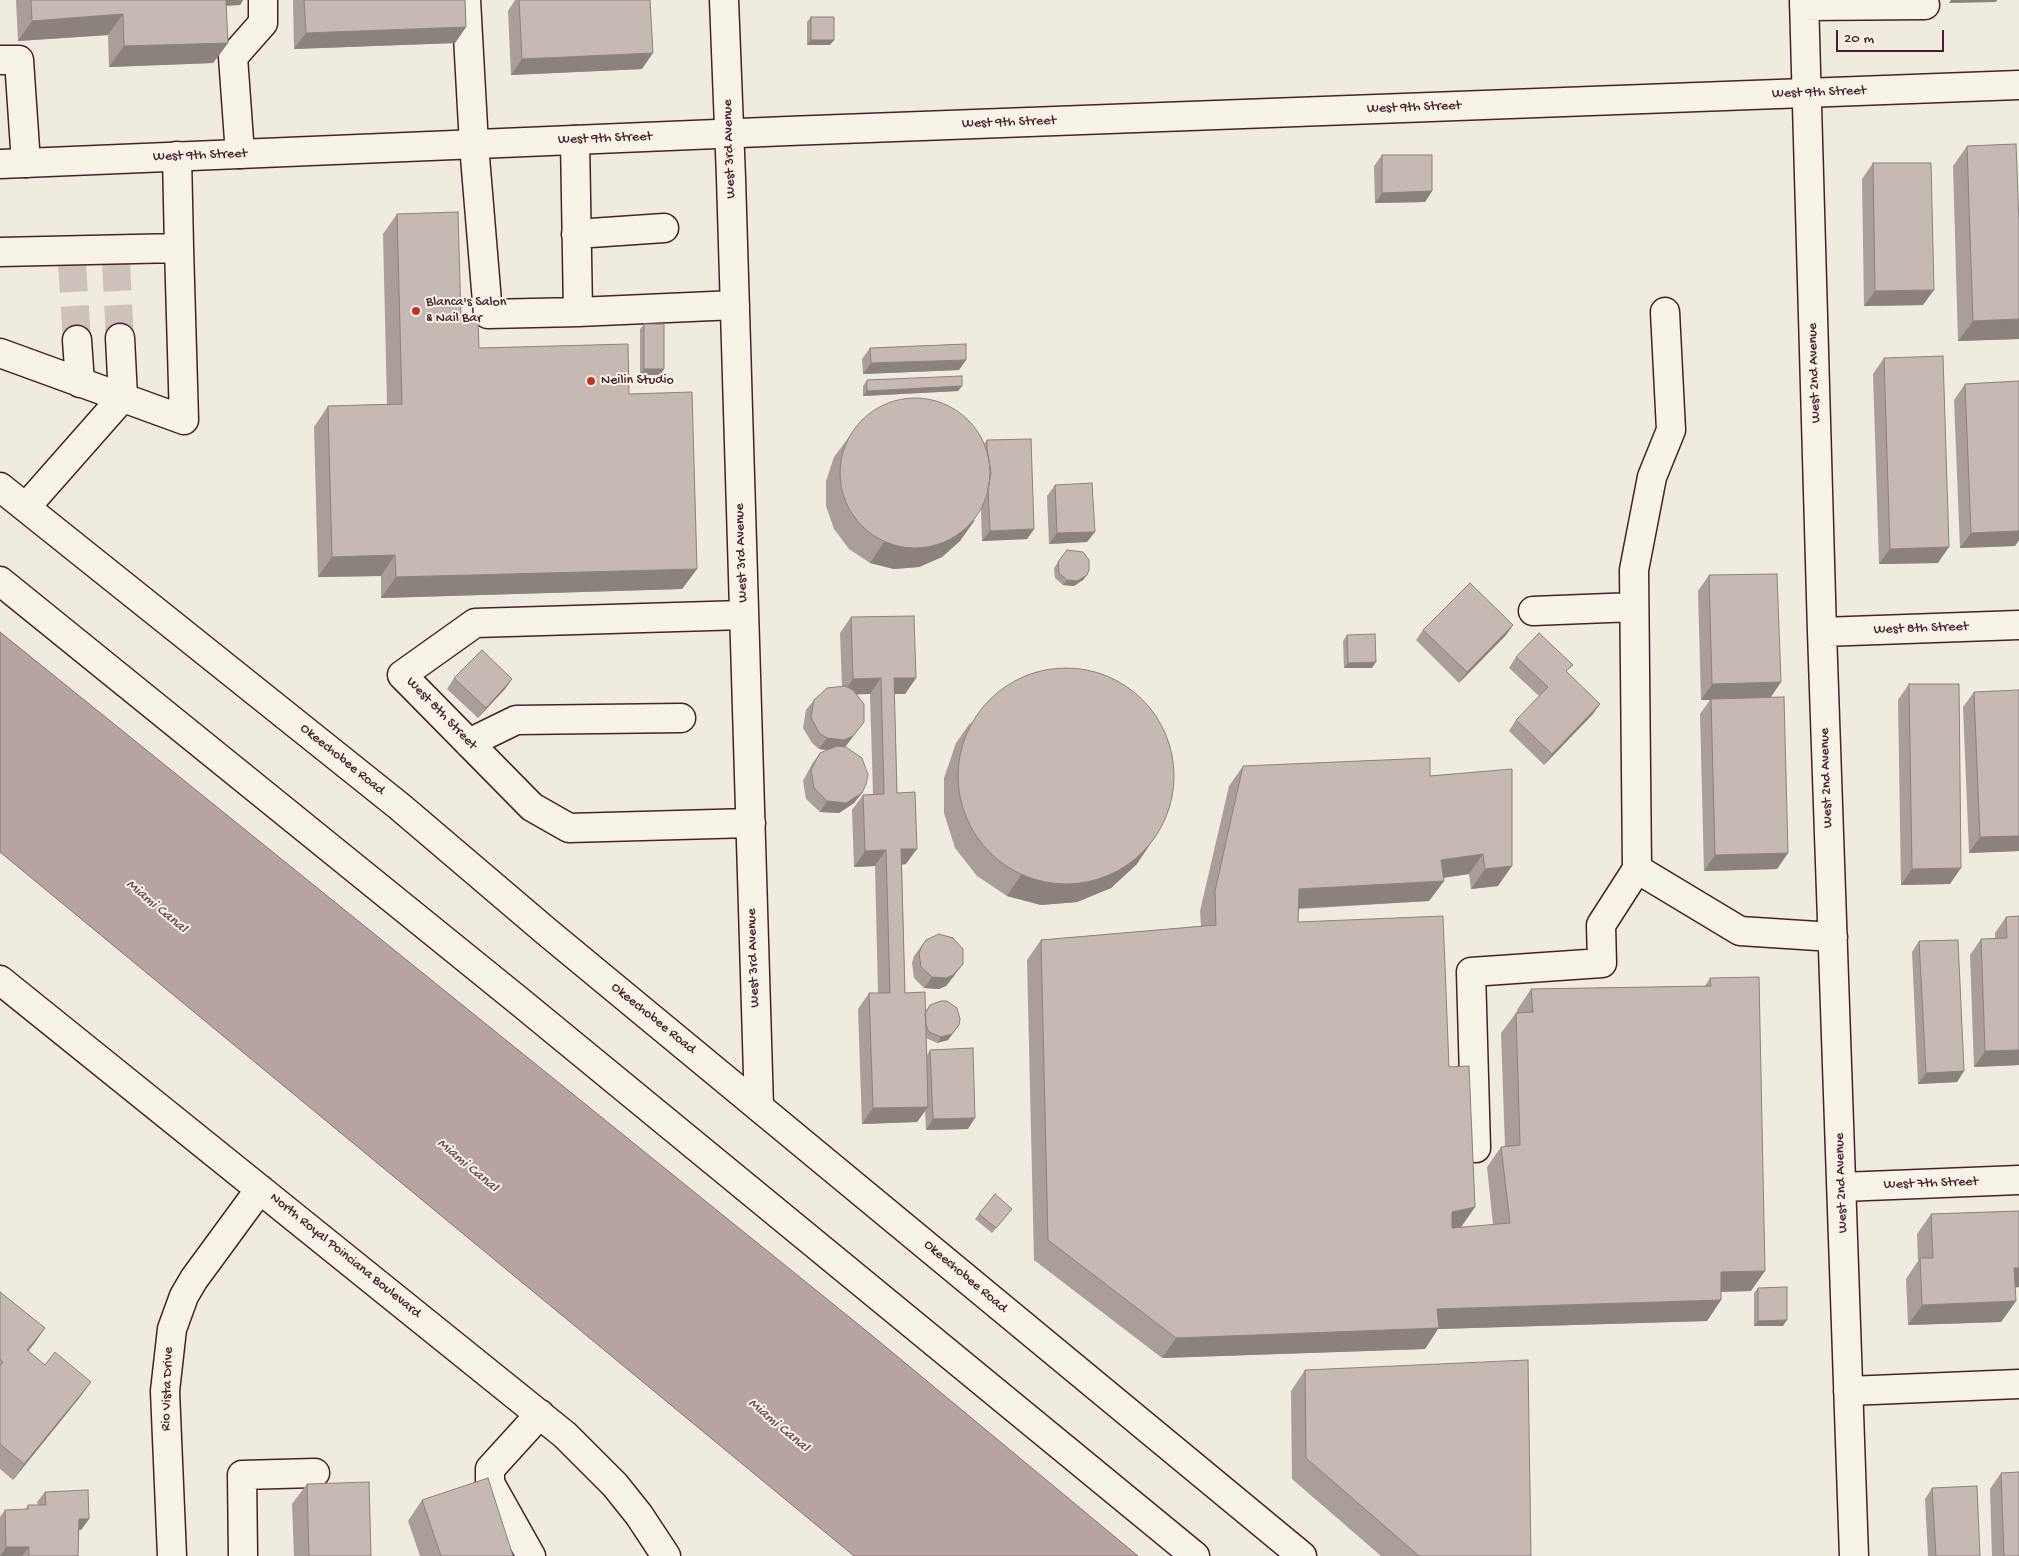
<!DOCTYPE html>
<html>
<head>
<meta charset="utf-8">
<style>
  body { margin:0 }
  #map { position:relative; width:2019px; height:1556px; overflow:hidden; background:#f0ebe0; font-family:"Gochi Hand",sans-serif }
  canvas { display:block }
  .scale { position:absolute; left:1836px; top:30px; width:108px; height:22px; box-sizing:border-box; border:2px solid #4a1f2b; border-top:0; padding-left:6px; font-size:15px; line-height:18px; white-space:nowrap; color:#4a1f2b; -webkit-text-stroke:4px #f7f3e8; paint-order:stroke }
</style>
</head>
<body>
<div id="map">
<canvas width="2019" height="1556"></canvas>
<div class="scale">20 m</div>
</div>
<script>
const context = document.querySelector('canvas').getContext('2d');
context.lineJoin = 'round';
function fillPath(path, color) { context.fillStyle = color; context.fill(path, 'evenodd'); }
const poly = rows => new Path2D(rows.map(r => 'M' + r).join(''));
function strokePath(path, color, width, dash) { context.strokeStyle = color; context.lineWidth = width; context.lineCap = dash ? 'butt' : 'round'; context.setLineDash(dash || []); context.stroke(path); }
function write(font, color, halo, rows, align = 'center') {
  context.font = font + ' "Gochi Hand",sans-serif'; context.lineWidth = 4; context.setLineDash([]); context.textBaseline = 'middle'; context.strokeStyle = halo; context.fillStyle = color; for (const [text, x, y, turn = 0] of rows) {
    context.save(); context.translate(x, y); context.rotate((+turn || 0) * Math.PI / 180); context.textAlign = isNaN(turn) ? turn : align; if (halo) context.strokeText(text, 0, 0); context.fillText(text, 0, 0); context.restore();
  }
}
const water = poly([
  [0,632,869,1333,1138,1556,854,1556,0,852,0,632]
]);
fillPath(water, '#b7a4a2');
strokePath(water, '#8b6f72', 1);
strokePath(poly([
  [116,263,120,338],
  [72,264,77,340]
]), '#cfc2bc', 28, [28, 14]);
const minor = poly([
  [466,0,474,145,488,314,578,312,575,140],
  [724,0,731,178,759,1107],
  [1804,0,1822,632,1854,1556],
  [1804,6,1925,5],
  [0,60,19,60,26,163],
  [240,154,233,57,263,23,263,0],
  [576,234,664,228],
  [0,252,179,248,177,156],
  [578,312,735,305],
  [1665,312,1671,430,1652,477,1634,570,1637,869,1740,931,1833,937],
  [77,340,80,383],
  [0,353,184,420,179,248],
  [26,507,123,397,120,338],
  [1533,611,1634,607],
  [744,615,475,623,402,675,532,807,569,828,751,823],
  [1822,632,2019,625],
  [469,743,516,720,681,718],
  [0,980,565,1435,615,1485,639,1515,666,1556],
  [1476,1148,1471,972,1602,963,1601,925,1637,869],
  [1842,1187,2019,1180],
  [1848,1391,2019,1384],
  [172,1556,165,1391,172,1329,184,1296,194,1279,260,1189],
  [243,1556,242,1475,315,1473],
  [531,1556,490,1483,490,1469,540,1414]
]);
const major = poly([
  [0,164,788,131,2019,85]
]);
const highway = poly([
  [0,487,399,806,547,932,1302,1556],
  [0,581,519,1001,1195,1556]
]);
strokePath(minor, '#4a1f2b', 31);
strokePath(major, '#4a1f2b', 31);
strokePath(highway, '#4a1f2b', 31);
strokePath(minor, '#f7f3e8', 28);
strokePath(major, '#f7f3e8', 28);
strokePath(highway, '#f7f3e8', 28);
fillPath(poly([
  [16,0,243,0,240,5,226,6,228,43,213,63,109,67,108,35,18,41],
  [293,0,465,0,466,27,455,43,294,49],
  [515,0,650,0,642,69,511,75,508,11],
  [811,17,834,40,830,45,807,45,807,22],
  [1967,146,2019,339,1958,341,1953,166],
  [1382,155,1432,191,1425,202,1375,203,1374,166],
  [1873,163,1923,305,1864,306,1862,179],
  [397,214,479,348,629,394,697,569,682,589,381,598,381,576,318,577,314,427,328,406,387,404,383,234],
  [644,324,664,369,660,375,640,375,640,329],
  [870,348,966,360,959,370,863,374,862,359],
  [1884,358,1938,563,1879,564,1873,374],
  [867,380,962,386,958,391,863,396,863,386],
  [2019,381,2019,540,2015,546,1960,548,1954,400,1965,384],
  [849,437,984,444,987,440,1034,529,1027,539,982,541,981,508,960,541,942,557,919,567,894,569,870,563,849,549,834,529,826,506,826,481,834,457],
  [1055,485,1087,542,1049,544,1047,496],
  [1067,550,1087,575,1083,580,1074,586,1063,585,1055,578,1054,568],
  [1709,575,1781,682,1771,697,1788,853,1777,869,1704,871,1700,714,1710,700,1701,700,1698,591],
  [851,617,916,678,905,694,894,694,897,793,906,864,902,865,905,993,925,1012,930,1005,959,1025,948,1040,937,1043,926,1038,927,1055,930,1050,968,1129,926,1130,925,1111,917,1122,862,1124,858,1009,869,993,878,993,875,866,854,867,852,810,863,795,873,794,870,694,856,694,856,733,845,747,862,793,854,803,839,813,820,812,806,799,803,781,812,764,820,753,829,750,819,749,812,743,803,728,806,710,814,700,842,687,840,633],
  [1513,625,1506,635,1459,683,1416,640,1423,630],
  [1347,635,1372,668,1344,668,1343,641],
  [1516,657,1567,672,1593,714,1544,765,1509,731,1516,720,1539,696,1509,668],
  [454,678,512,679,505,689,478,718,447,689],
  [1909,684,1950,884,1901,885,1898,700],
  [1974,692,2019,851,1969,853,1963,707],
  [970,723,1137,864,1111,888,1077,902,1041,905,1007,896,977,876,955,848,944,813,944,778,956,743],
  [1243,766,1430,776,1512,769,1498,886,1471,889,1469,874,1443,878,1444,881,1429,901,1299,909,1298,922,1449,1067,1475,1207,1461,1227,1493,1225,1487,1167,1501,1147,1505,1147,1501,1033,1516,1013,1517,1013,1517,1010,1531,989,1705,986,1710,978,1751,1291,1721,1292,1721,1300,1707,1321,1438,1329,1425,1349,1162,1358,1034,1260,1027,960,1041,940,1201,926,1200,911,1229,786],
  [2019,916,2019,1065,1974,1067,1970,955,1981,939,1995,939,1995,933,2006,917],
  [926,940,955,975,946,986,939,989,924,988,914,978,912,963,914,956],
  [1919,941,1964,1071,1957,1082,1918,1084,1912,952],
  [2019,1211,2019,1287,2015,1288,2016,1301,2001,1322,1908,1325,1906,1279,1918,1261,1917,1234,1931,1214],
  [979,1214,1008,1214,992,1233,975,1219],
  [1758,1288,1783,1326,1754,1326,1754,1293],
  [0,1292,45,1328,28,1351,45,1365,91,1382,80,1397,13,1480,0,1469],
  [1305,1370,1531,1556,1381,1556,1292,1479,1291,1391],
  [2001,1473,2019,1556,1992,1556,1990,1489],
  [307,1484,371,1556,294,1556,292,1504],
  [1932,1488,1980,1556,1928,1556,1925,1499],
  [45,1492,89,1519,81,1530,79,1530,78,1556,0,1556,0,1517,5,1510,25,1510,28,1505,38,1505,37,1502],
  [422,1500,513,1556,420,1556,408,1521]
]), '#aa9e9a');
fillPath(poly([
  [215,0,243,0,240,5,211,6],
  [1951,0,1997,0,1996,2,1949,3],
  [123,14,108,35,18,41,32,21],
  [466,27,455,43,294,49,306,33],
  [811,40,834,40,830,45,807,45],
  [228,43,213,63,109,67,124,46],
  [653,53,642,69,511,75,522,59],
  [1432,191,1425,202,1375,203,1382,193],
  [1934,290,1923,305,1864,306,1875,291],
  [2019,319,2019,339,1958,341,1973,321],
  [966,360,959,370,863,374,871,363],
  [644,369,664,369,660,375,640,375],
  [962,386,958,391,863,396,867,391],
  [975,520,960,541,942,557,919,567,894,569,870,563,884,542],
  [1034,529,1027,539,982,541,990,531],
  [2019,531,2019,540,2015,546,1960,548,1971,533],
  [1095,532,1087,542,1049,544,1057,533],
  [1949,547,1938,563,1879,564,1890,549],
  [395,555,381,576,318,577,332,557],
  [697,569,682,589,381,598,396,577],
  [1087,575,1083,580,1074,586,1063,585,1067,580],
  [1513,625,1506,635,1459,683,1467,672],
  [1376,662,1372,668,1344,668,1348,663],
  [881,678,870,694,842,695,853,679],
  [894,678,916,678,905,694,883,694],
  [512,679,505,689,478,718,486,708],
  [1781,682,1770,698,1711,699,1710,700,1701,700,1712,684],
  [1600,704,1593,714,1544,765,1552,754],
  [864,722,845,747,837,751,819,749,827,738],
  [862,793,854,803,839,813,820,812,827,801],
  [2019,836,2019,851,1969,853,1980,837],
  [1151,843,1137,864,1111,888,1077,902,1041,905,1007,896,1021,875],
  [901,849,917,849,906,864,890,865],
  [886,850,875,866,854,867,865,851],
  [1788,853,1777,869,1704,871,1715,855],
  [1483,854,1469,874,1427,880,1441,860],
  [1512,866,1498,886,1471,889,1485,869],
  [1961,868,1950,884,1901,885,1912,869],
  [1444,881,1429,901,1285,909,1299,889],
  [963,964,946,986,939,989,924,988,932,977],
  [959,1025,948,1040,937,1043,941,1037],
  [2019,1050,2019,1065,1974,1067,1985,1051],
  [1964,1071,1957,1082,1918,1084,1926,1073],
  [928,1107,917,1122,862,1124,873,1108],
  [975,1118,968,1129,926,1130,933,1119],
  [1475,1207,1461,1227,1437,1232,1452,1212],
  [2014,1268,2019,1268,2019,1287,2000,1288],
  [1765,1271,1751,1291,1706,1292,1721,1272],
  [1721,1300,1707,1321,1438,1329,1425,1349,1162,1358,1176,1338,1437,1309],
  [2016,1301,2001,1322,1908,1325,1922,1305],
  [1787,1320,1783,1326,1754,1326,1758,1321],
  [45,1328,34,1344,16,1366,27,1350],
  [91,1382,80,1397,13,1480,24,1464],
  [79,1519,89,1519,81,1530,71,1530],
  [6,1547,29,1547,22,1556,0,1556]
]), '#8b817d');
const building = poly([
  [31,0,226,0,228,43,124,46,123,14,32,21,31,0],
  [304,0,465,0,466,27,306,33,304,0],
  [519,0,650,0,653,53,522,59,519,0],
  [811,17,834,17,834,40,811,40,811,17],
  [2016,144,2019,222,2019,319,1973,321,1967,146,2016,144],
  [1382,155,1432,155,1432,191,1382,193,1382,155],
  [1873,163,1931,163,1934,290,1875,291,1873,163],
  [458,212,461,319,478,318,479,348,628,344,629,394,692,392,697,569,396,577,395,555,332,557,328,406,402,404,397,214,458,212],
  [644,324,664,324,664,369,644,369,644,324],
  [966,344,966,360,871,363,870,348,966,344],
  [1943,356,1949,547,1890,549,1884,358,1943,356],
  [962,376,962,386,867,391,867,380,962,376],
  [2019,381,2019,531,1971,533,1965,384,2019,381],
  '840 473a75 75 0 1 1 150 0a75 75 0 1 1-150 0Z',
  [1031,439,1034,529,990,531,988,488,991,473,987,449,987,440,1031,439],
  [1092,483,1095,532,1057,533,1055,485,1092,483],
  [1067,550,1083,552,1089,560,1089,570,1087,575,1077,581,1067,580,1059,573,1058,562,1067,550],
  [1777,574,1781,682,1712,684,1709,575,1777,574],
  [1470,583,1513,625,1467,672,1423,630,1470,583],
  [914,616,916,678,894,678,897,793,915,792,917,849,901,849,905,993,925,992,928,1107,873,1108,869,993,890,993,886,850,865,851,863,795,884,794,881,678,853,679,851,617,914,616],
  [1539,633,1573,665,1566,671,1600,704,1552,754,1516,720,1548,687,1516,657,1539,633],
  [1375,634,1376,662,1348,663,1347,635,1375,634],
  [482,650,512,679,486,708,454,678,482,650],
  '958 776a108 108 0 1 1 216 0a108 108 0 1 1-216 0Z',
  [1909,684,1959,684,1961,868,1912,869,1909,684],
  [845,686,853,690,864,704,864,722,853,736,844,740,827,738,819,733,811,717,814,700,827,688,845,686],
  [2019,690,2019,836,1980,837,1974,692,2019,690],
  [1784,697,1788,853,1715,855,1711,699,1784,697],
  [837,746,846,747,862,758,868,775,866,784,862,793,846,803,827,801,814,788,811,770,820,753,837,746],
  [1430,758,1430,776,1512,769,1512,866,1485,869,1483,854,1441,860,1444,881,1299,889,1298,922,1443,916,1449,1067,1469,1066,1475,1207,1452,1212,1452,1228,1510,1223,1501,1147,1520,1145,1516,1013,1533,1012,1531,989,1711,986,1710,978,1759,977,1765,1271,1721,1272,1721,1300,1437,1309,1439,1328,1176,1338,1048,1240,1041,940,1216,925,1215,891,1243,766,1430,758],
  [2019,916,2019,1050,1985,1051,1981,939,2007,938,2006,917,2019,916],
  [939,934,953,938,963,949,963,964,953,975,946,978,932,977,921,967,919,953,922,946,926,940,939,934],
  [1958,940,1964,1071,1926,1073,1919,941,1958,940],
  [941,1001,947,1001,957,1008,960,1019,959,1025,952,1034,941,1037,929,1032,926,1025,925,1014,930,1005,941,1001],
  [973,1048,975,1118,933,1119,930,1050,973,1048],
  [995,1194,1012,1209,996,1228,979,1214,995,1194],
  [2019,1211,2019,1268,2014,1268,2016,1301,1922,1305,1920,1258,1933,1258,1931,1214,2019,1211],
  [1787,1287,1787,1320,1758,1321,1758,1288,1787,1287],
  [0,1292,45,1328,27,1350,45,1365,55,1352,91,1382,24,1464,0,1444,0,1366,3,1362,0,1359,0,1292],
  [1528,1360,1531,1556,1419,1556,1306,1458,1305,1370,1528,1360],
  [2019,1472,2019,1556,2004,1556,2001,1473,2019,1472],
  [488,1478,513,1556,441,1556,422,1500,488,1478],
  [369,1482,371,1556,309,1556,307,1484,369,1482],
  [1977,1486,1980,1556,1936,1556,1932,1488,1977,1486],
  [88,1490,89,1519,79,1519,78,1556,29,1556,29,1547,6,1547,5,1510,28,1509,28,1505,46,1505,45,1492,88,1490]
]);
fillPath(building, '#c6b8b3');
strokePath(building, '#8b817d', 1);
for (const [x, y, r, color] of [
  [416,311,5,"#c8321e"],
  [591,381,5,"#c8321e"]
]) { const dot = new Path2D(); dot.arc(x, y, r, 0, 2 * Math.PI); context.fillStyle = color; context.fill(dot); strokePath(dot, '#f7f3e8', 2); }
write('14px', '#4a1f2b', '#f7f3e8', [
  ["West 9th Street",1819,93,-2],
  ["West 9th Street",1414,108,-2],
  ["West 9th Street",1009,123,-2],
  ["West 9th Street",605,139,-2],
  ["West 3rd Avenue",730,149,-92],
  ["West 9th Street",200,156,-2],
  ["West 2nd Avenue",1815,373,-92],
  ["West 3rd Avenue",742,553,-92],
  ["West 8th Street",1921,629,-2],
  ["West 8th Street",441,714,46],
  ["Okeechobee Road",342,760,39],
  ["West 2nd Avenue",1827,778,-92],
  ["West 3rd Avenue",754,958,-92],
  ["Okeechobee Road",653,1019,39],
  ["West 2nd Avenue",1842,1183,-92],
  ["West 7th Street",1931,1184,-2],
  ["North Royal Poinciana Boulevard",345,1256,39],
  ["Okeechobee Road",965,1277,40],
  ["Rio Vista Drive",168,1389,-88]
]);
write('14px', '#4a1f2b', '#f7f3e8', [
  ["Blanca's Salon",426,303],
  ["& Nail Bar",426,319],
  ["Neilin Studio",601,381]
], 'left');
write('italic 15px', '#704e55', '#f7f3e8', [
  ["Miami Canal",156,907,40],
  ["Miami Canal",467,1166,40],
  ["Miami Canal",778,1426,40]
]);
</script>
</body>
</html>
